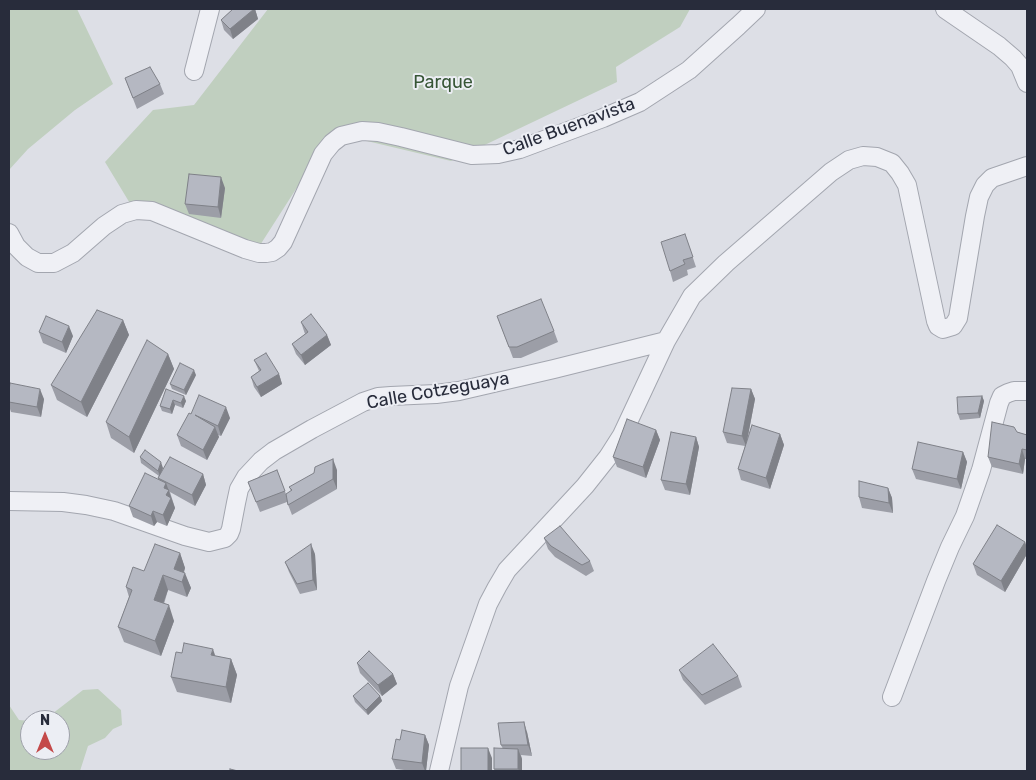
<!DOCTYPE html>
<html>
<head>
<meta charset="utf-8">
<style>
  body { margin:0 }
  #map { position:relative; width:1036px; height:780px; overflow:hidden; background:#dddfe6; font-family:Rubik,sans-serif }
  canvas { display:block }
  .frame { position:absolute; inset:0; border:10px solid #282c3b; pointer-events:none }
  .north { position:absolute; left:20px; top:710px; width:50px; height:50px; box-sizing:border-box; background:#eceef4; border:1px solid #9ea0aa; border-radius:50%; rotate:0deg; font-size:14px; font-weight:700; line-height:20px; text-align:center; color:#282c3b }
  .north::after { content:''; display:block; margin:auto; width:18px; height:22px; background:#c44949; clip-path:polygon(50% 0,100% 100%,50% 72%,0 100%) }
</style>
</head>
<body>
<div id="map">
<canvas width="1036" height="780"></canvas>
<div class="frame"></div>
<div class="north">N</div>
</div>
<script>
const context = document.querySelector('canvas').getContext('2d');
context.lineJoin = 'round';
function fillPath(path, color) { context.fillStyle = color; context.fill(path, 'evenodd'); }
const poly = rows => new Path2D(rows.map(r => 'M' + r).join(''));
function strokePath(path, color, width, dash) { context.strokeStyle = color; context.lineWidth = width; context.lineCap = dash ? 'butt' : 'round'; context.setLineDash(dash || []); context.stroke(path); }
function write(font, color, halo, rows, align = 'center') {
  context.font = font + ' Rubik,sans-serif'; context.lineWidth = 4; context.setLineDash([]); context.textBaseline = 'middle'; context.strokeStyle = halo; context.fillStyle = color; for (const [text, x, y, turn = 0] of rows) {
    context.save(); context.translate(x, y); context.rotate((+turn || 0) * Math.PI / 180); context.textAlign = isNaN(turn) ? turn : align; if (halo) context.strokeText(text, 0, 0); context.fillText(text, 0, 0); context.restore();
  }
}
fillPath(poly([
  [9,9,77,9,113,84,75,110,28,149,9,170],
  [268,9,690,9,680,27,616,67,617,82,451,161,350,137,321,150,255,253,134,210,105,162,153,110,194,105],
  [98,689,121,710,122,725,113,729,105,738,88,746,80,771,9,771,9,705,19,720,30,721,30,750,60,750,60,720,40,720,52,714,83,690]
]), '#c0cfbf');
const street = poly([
  [945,9,999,46,1013,58,1020,66,1027,83],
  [194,71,210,9],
  [9,233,16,246,27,257,38,263,54,263,73,253,104,226,122,214,136,210,152,211,245,249,259,253,266,253,272,252,278,248,283,242,323,154,332,143,341,136,362,131,378,132,401,137,472,155,498,154,520,149,603,118,640,102,689,70,738,26,756,9],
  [9,501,63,502,86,505,114,511,185,536,209,542,225,538,229,534,231,529,236,503,239,489,246,477,261,461,274,451,312,429,363,402,378,397,391,396,436,394,459,391,554,369,666,341],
  [892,697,936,581,950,547,965,516,981,470,999,403,1002,396,1008,393,1014,391,1027,391],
  [439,771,459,686,488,604,497,587,507,570,585,486,608,457,622,435,666,341,692,296,726,263,831,172,849,160,863,156,877,157,892,163,900,173,907,185,936,321,938,326,943,329,953,326,958,318,975,216,979,197,985,185,992,178,1027,166]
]);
strokePath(street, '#a3a6af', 20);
strokePath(street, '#eff0f5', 18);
fillPath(poly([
  [233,9,255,9,258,19,233,39,224,30,221,20],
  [125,78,160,84,164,94,137,109],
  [225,188,221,218,189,214,185,204],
  [685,234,696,267,687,270,688,275,673,282,670,271],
  [497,316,554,331,558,342,521,358,513,358],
  [123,320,129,335,87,417,57,400,51,385],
  [301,322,327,335,331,345,305,365,296,354,292,344,305,334],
  [39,332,73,336,66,353,43,343],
  [168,354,174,369,134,453,111,438,106,422],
  [254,360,279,374,282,384,261,397,254,387,251,377,259,371],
  [196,375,186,395,172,389,170,384],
  [166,389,186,401,183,408,175,405,172,414,162,411,160,406],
  [751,389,755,399,747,441,780,434,784,445,770,489,741,480,738,469,745,446,727,443,723,432],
  [9,391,44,399,41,417,11,412,9,406],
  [982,396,984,401,980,418,960,420,958,414],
  [191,414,230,418,221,436,218,435,219,437,207,460,181,446,177,435],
  [656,430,660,440,646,478,617,467,613,457],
  [1017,432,1027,435,1027,459,1025,459,1023,474,992,467,988,457],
  [696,437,699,447,690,495,665,490,661,480],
  [963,452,967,462,961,489,916,479,912,469],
  [140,457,163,468,161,472,203,474,206,485,195,506,170,492,175,508,167,526,157,522,154,526,133,517,129,506,159,480,158,478,159,476,141,463],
  [277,470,286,494,291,491,289,487,337,470,337,489,292,515,287,502,260,512,248,482],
  [888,488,892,498,893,513,862,508,859,497],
  [544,538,590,561,594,571,586,576,555,557,548,549],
  [1025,542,1027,548,1027,554,1005,592,977,575,973,564],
  [180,553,185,568,184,573,191,588,187,597,168,590,164,604,174,621,161,656,124,642,118,627,129,597,126,587,144,571],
  [315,554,317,590,300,594,289,572,285,562],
  [216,656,231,659,237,675,231,703,177,692,171,677],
  [357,663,393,674,397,684,382,696,360,673],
  [679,670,738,676,742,687,705,705,683,680],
  [353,696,380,696,382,701,368,715,355,702],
  [527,732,532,756,521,755,522,759,522,771,495,771,494,769,503,749,501,745],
  [425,735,429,745,426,771,412,771,396,769,392,759,400,740]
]), '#9c9ea7');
fillPath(poly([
  [254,9,255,9,258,19,233,39,230,29],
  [221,177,225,188,221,218,218,207],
  [123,320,129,335,87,417,81,402],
  [69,326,73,336,66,353,62,342],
  [327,335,331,345,305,365,301,355],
  [168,354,174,369,134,453,129,437],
  [194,370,196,375,186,395,184,390],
  [279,374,282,384,261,397,257,387],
  [40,389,44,399,41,417,37,407],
  [751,389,755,399,746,446,742,436],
  [184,396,186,401,183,408,181,403],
  [982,396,984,401,980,418,978,413],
  [173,400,175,405,172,414,170,409],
  [226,407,230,418,221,436,218,426],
  [215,427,219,437,207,460,203,450],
  [656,430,660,440,646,478,643,467],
  [780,434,784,445,770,489,766,478],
  [696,437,699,447,690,495,686,484],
  [1022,449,1025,459,1023,474,1019,464],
  [963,452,967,462,961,489,957,479],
  [333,459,337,470,337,489,333,479],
  [161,462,163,468,160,476,158,471],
  [203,474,206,485,195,506,192,495],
  [166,483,175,508,167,526,163,515,166,495,164,488],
  [888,488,892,498,893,513,889,503],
  [153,511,157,522,154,526,151,516],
  [1025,542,1027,548,1027,554,1005,592,1001,581],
  [311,544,315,554,317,590,313,580],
  [180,553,185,568,180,582,174,569],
  [185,573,191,588,187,597,182,582],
  [163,575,168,590,159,615,154,600],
  [169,605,174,621,161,656,155,641],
  [213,649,218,664,211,655],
  [231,659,237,675,231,703,226,687],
  [393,674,397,684,382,696,378,685],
  [380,696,382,701,368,715,366,710],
  [524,722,527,732,532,756,528,745],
  [425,735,429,745,426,771,425,771,422,763],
  [488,748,492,758,492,771,488,771],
  [518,749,522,759,522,771,519,771,518,769]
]), '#7f8188');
const building = poly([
  [233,9,254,9,230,29,221,20,233,9],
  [150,67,160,84,133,98,125,78,150,67],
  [189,174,221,177,218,207,185,204,189,174],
  [685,234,693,257,683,260,685,264,670,271,661,242,685,234],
  [541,299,554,331,517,347,509,347,497,316,541,299],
  [97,310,123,320,81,402,51,385,97,310],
  [311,314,327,335,301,355,292,344,308,332,301,322,311,314],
  [46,316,69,326,62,342,39,332,46,316],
  [147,340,168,354,129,437,106,422,147,340],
  [266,353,279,374,257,387,251,377,261,370,254,360,266,353],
  [180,363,194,370,184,390,170,384,180,363],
  [10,383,40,389,37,407,9,402,9,391,10,383],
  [732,388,751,389,742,436,723,432,732,388],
  [166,389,184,396,181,403,173,400,170,409,160,406,166,389],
  [199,395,226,407,218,426,195,415,215,427,203,450,177,435,189,413,191,414,199,395],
  [982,396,978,413,958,414,957,397,982,396],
  [627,419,656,430,643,467,613,457,627,419],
  [992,422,1014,427,1017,432,1027,435,1027,450,1022,449,1019,464,988,457,992,422],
  [752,425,780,434,766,478,738,469,752,425],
  [671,432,696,437,686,484,661,480,671,432],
  [918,442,963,452,957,479,912,469,918,442],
  [145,450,161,462,158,471,140,457,145,450],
  [170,457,203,474,192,495,158,478,170,457],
  [333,459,333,479,288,505,286,494,292,490,289,487,314,473,315,467,333,459],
  [277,470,285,491,256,502,248,482,277,470],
  [145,473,166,483,164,488,169,490,166,495,171,498,163,515,153,511,151,516,129,506,145,473],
  [859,481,888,488,889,503,859,497,859,481],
  [997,525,1025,542,1001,581,973,564,997,525],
  [560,526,590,561,582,565,551,546,544,538,560,526],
  [155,544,180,553,174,569,185,573,182,582,163,575,154,600,169,605,155,641,118,627,132,590,126,587,133,567,144,571,155,544],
  [311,544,313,580,297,584,285,562,311,544],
  [184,643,213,649,211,655,231,659,226,687,171,677,176,652,182,653,184,643],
  [713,644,738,676,702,695,679,670,713,644],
  [369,651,393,674,378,685,357,663,369,651],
  [368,683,380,696,366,710,353,696,368,683],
  [524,722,528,745,501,745,498,723,524,722],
  [402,730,425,735,422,763,392,759,396,739,400,740,402,730],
  [461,748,488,748,488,771,461,771,461,748],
  [494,748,518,749,518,769,494,769,494,748],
  [230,769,238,771,230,771,230,769]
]);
fillPath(building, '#b5b8c2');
strokePath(building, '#7f8188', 1);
write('18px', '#375636', '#eceef4', [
  ["Parque",443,83]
]);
write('18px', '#282c3b', '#eceef4', [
  ["Calle Buenavista",569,127,-20],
  ["Calle Cotzeguaya",438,391,-10]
]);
</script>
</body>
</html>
